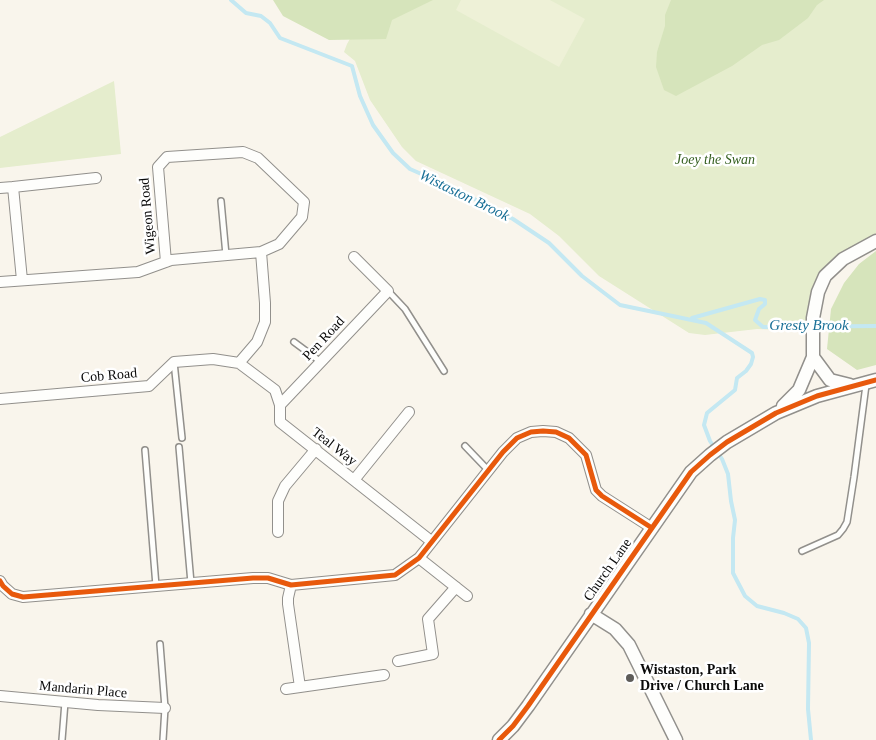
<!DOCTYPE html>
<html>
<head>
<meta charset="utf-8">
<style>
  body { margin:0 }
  canvas { display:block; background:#f9f5ec }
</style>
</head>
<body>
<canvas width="876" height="740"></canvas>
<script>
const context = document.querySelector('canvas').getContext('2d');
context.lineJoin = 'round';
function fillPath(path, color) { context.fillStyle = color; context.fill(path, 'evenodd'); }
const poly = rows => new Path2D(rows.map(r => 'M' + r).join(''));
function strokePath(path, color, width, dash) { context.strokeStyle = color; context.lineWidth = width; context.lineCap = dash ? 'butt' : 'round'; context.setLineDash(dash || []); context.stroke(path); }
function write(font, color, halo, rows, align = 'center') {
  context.font = font + ' Georgia,serif'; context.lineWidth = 5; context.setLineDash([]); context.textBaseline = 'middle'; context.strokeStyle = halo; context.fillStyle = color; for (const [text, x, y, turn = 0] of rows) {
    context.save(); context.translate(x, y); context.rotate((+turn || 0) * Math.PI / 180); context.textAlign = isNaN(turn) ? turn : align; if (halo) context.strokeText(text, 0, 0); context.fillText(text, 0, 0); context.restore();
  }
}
fillPath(poly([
  [372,0,876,0,876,241,825,276,808,331,757,329,705,335,689,333,599,276,559,236,530,214,416,161,402,147,370,100,355,61,344,52,347,44],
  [114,81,121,154,0,168,0,137]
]), '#e5edcd');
fillPath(poly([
  [273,0,433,0,392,20,386,39,329,40,283,16],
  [671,0,824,0,817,5,808,18,779,40,762,45,732,66,676,96,664,90,656,67,657,52,665,26,665,15],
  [876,251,876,365,857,370,827,349,831,309,844,283,859,264]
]), '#d6e4bb');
fillPath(poly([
  [461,0,550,0,585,19,559,67,456,10]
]), '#eef1d7');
strokePath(poly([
  [231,0,246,13,261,16,270,23,280,38,352,66,360,96,373,125,393,153,410,169,453,188,513,219,549,243,582,276,620,305,706,323,752,353,753,357,751,364,746,371,737,378,735,390,707,413,704,425,710,441,722,459,728,474,731,501,735,520,733,538,733,573,745,596,757,606,784,613,798,619,806,628,809,643,808,709,811,740],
  [692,318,760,299,765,300,765,304,759,309,755,320,763,327,876,326]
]), '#c4e8f2', 4);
const service = poly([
  [221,201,226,255],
  [388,291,405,309,444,371],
  [294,342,321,362],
  [174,362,182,438],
  [465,446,488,470],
  [179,447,191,583],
  [145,450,156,586],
  [802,551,838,535,843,529,847,522,854,477,866,385],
  [160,644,165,708,163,740],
  [62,740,65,702]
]);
const minor = poly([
  [0,188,13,187],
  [166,262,158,167,167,157,243,152,258,158,304,202,302,217,279,244,261,252],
  [22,280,13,187,96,178],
  [0,282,138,272,171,260,261,252,265,303,265,322,257,342,239,363],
  [0,399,149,386,174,362,213,359,239,363,275,390,280,405,280,422,431,541],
  [280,405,388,291,354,257],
  [354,480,409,412],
  [278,532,278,501,285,486,316,449],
  [419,558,467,596],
  [0,581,3,586,12,594,23,597,253,578,268,578,291,585,395,575,419,558,503,452,517,438,531,432,543,431,556,432,569,438,586,455,596,490,602,496,652,528],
  [291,585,288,598,288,604,300,687],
  [398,661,433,654,428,619,456,587],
  [286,689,384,675],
  [0,696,98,705,165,708]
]);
const tertiary = poly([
  [813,357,830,380,850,385],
  [783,406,799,390,813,357,813,318,818,292,825,276,843,259,876,241],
  [591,614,615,629,629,645,676,740],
  [499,740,513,726,528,706,691,472,710,455,727,442,776,413,817,396,876,380]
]);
strokePath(service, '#92908c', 8);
strokePath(minor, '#92908c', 12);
strokePath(tertiary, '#92908c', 15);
strokePath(service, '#fefefc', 5);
strokePath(minor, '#fefefc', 10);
strokePath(tertiary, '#fefefc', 12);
strokePath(poly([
  [0,581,3,586,12,594,23,597,253,578,268,578,291,585,395,575,419,558,503,452,517,438,531,432,543,431,556,432,569,438,586,455,596,490,602,496,652,528],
  [499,740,513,726,528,706,691,472,710,455,727,442,776,413,817,396,876,380]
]), '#e8590c', 5);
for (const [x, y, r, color] of [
  [630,678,5,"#5e5c59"]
]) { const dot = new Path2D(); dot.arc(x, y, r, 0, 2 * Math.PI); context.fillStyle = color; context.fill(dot); strokePath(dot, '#fff', 2); }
write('italic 14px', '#335e1e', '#fff', [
  ["Joey the Swan",715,160]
]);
write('14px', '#0a0a0a', '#fff', [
  ["Wigeon Road",148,216,-95],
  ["Pen Road",324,339,-47],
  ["Cob Road",109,376,-5],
  ["Teal Way",334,447,38],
  ["Church Lane",608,570,-55],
  ["Mandarin Place",83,690,5]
]);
write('bold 14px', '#0a0a0a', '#fff', [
  ["Wistaston, Park",640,670],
  ["Drive / Church Lane",640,686]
], 'left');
write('italic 15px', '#196f96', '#fff', [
  ["Wistaston Brook",464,196,26],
  ["Gresty Brook",809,326]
]);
</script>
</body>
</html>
